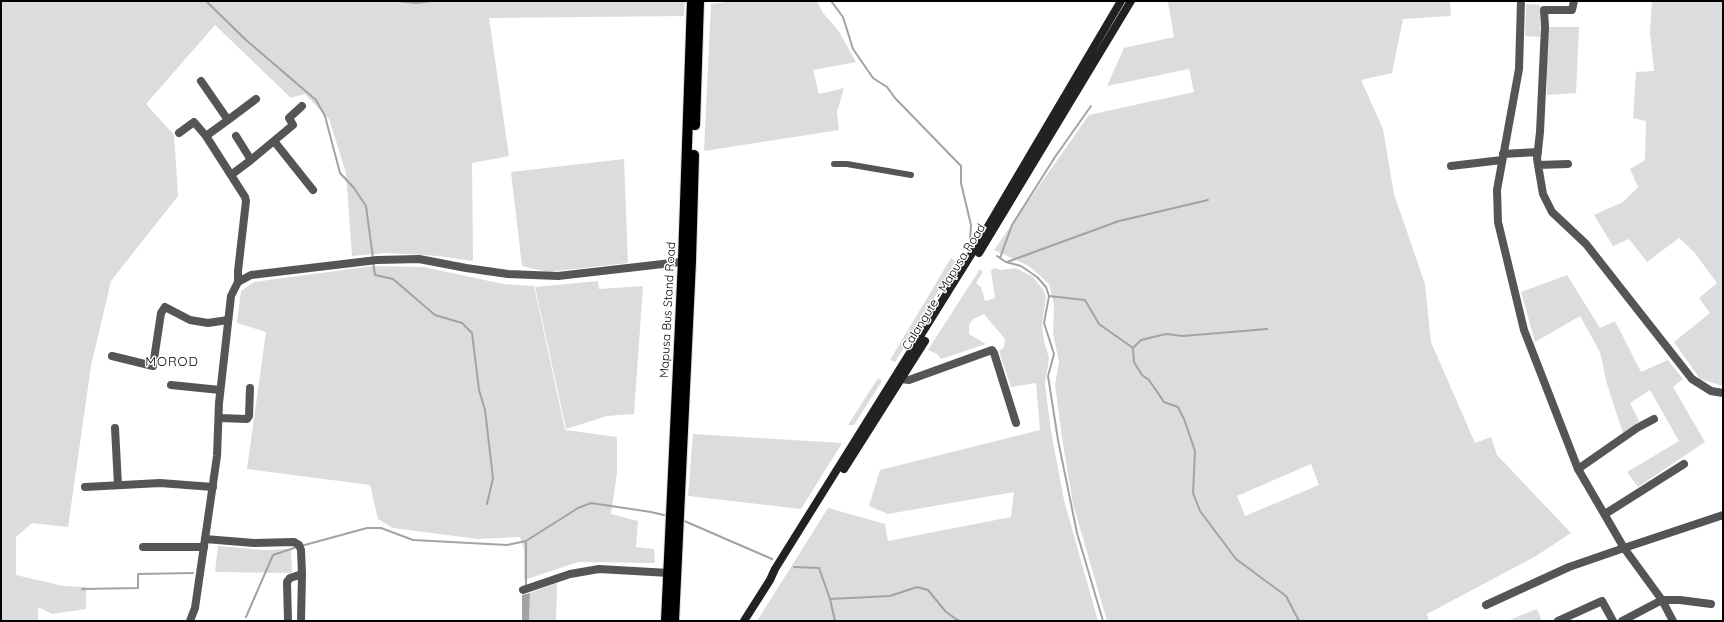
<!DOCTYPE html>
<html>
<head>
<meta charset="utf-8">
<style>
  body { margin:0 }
  #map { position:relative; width:1724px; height:622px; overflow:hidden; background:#fff; font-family:Quicksand,sans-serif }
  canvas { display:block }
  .frame { position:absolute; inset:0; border:2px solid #000; pointer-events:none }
</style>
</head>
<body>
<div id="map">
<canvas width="1724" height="622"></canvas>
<div class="frame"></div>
</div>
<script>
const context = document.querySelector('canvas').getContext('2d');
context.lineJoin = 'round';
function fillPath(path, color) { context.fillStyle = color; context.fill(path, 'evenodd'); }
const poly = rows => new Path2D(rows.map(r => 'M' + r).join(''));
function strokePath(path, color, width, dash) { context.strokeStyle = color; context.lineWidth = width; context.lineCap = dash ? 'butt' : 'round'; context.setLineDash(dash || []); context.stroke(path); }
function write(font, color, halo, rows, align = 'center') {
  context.font = font + ' Quicksand,sans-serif'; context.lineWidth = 3; context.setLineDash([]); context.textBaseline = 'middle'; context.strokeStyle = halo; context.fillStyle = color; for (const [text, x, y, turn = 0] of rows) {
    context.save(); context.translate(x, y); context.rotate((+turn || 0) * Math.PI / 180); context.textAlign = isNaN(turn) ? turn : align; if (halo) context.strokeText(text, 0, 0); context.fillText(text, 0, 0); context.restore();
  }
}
fillPath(poly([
  [1,1,685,1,684,16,489,18,509,156,472,163,473,261,439,256,387,253,352,256,346,173,329,119,305,94,291,98,215,25,146,104,174,135,178,196,111,281,91,366,68,527,32,523,16,537,16,575,63,586,86,587,86,609,52,614,38,607,38,621,1,621],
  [736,1,817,1,823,13,838,30,856,62,813,70,819,94,844,88,837,112,839,130,704,151,711,4],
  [1173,1,1450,1,1451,16,1403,19,1392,73,1361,80,1383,129,1394,194,1425,284,1431,342,1475,443,1491,437,1497,455,1571,533,1536,556,1427,614,1429,621,1107,621,1073,504,1062,438,1055,385,1059,362,1053,334,1054,305,1049,284,1029,266,994,250,1089,115,1194,92,1189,69,1107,86,1124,48,1174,37,1168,2],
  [1311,464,1319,485,1245,516,1237,496],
  [1652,1,1723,1,1723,386,1700,379,1674,342,1710,313,1699,298,1717,283,1694,252,1679,238,1647,262,1629,239,1613,246,1594,215,1623,202,1638,187,1630,169,1645,160,1646,121,1633,118,1636,72,1654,71,1650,32],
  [1526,4,1540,5,1540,37,1525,36],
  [1546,27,1579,27,1576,93,1547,95],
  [624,159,628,263,548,272,522,266,511,172],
  [951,258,956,262,895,362,890,360],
  [373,266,424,267,503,284,534,286,565,430,617,437,617,473,611,514,638,521,636,547,654,549,655,563,578,562,524,580,524,550,520,537,478,539,393,528,378,519,370,485,247,469,266,332,237,323,241,291,254,282],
  [994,268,1001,270,1015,268,1032,276,1043,289,1046,297,1042,324,1044,341,1049,358,1045,384,1051,431,1064,500,1098,621,757,621,828,508,885,524,888,541,1011,517,1014,492,888,514,869,506,880,470,1040,430,1036,383,1011,387,999,351,1004,347,1005,339,984,314,973,319,969,325,969,334,986,344,941,359,937,354,928,350,980,269,983,272,976,283,981,287,985,301,995,298,991,271],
  [1567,275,1600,328,1615,321,1641,372,1668,360,1683,379,1673,387,1705,442,1638,487,1627,472,1679,441,1650,390,1630,403,1639,421,1623,433,1607,384,1600,352,1580,316,1535,342,1521,292],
  [598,281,599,289,643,286,634,414,607,416,566,429,535,287],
  [878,378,882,381,854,425,848,425],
  [693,434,842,443,801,509,688,496],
  [218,546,263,550,291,549,292,573,215,572],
  [557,583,556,621,529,621,530,593],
  [1537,609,1542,621,1507,621]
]), '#dcdcdc');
fillPath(poly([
  [530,593,529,621,522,621,522,595]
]), '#a3a3a3');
strokePath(poly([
  [206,1,246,40,316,100,325,116,340,173,354,188,366,206,373,258],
  [398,1,416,3,431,1],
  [831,1,843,17,853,49,873,78,887,87,895,98,961,166,961,183,971,225,970,240],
  [997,256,1006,262,1021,266,1037,277,1046,287,1049,296,1044,323,1054,354,1048,376,1058,440,1077,533,1103,621],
  [1000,258,1012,225,1055,157,1091,106],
  [373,262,375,275,393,279,435,315,462,323,472,333,479,390,485,410,493,478,487,504],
  [1007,262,1119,221,1208,200],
  [1049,296,1085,300,1099,324,1133,348,1134,362,1142,375,1149,380,1164,402,1178,407,1184,419,1195,451,1193,493,1200,511,1236,559,1286,596,1299,621],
  [1133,348,1141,340,1166,334,1183,336,1267,329],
  [682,520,772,559],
  [301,546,367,528,381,528,413,540,507,545,526,541,578,508,591,503,651,512,668,516],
  [794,567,819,568,830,599,835,621],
  [526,586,526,541],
  [82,589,138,588,138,574,193,573],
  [830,599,890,596,917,587,928,590,946,612,959,621],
  [246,617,273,555,297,547]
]), '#a3a3a3', 2);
const primary = poly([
  [695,125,699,1],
  [666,621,683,261,692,1],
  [674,621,691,261,694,155]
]);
strokePath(primary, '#dbdbdb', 12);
strokePath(poly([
  [834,164,847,164,911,175]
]), '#555', 6);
strokePath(poly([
  [1574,1,1572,10,1544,10,1545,27,1540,132,1537,159,1543,194,1552,212,1586,244,1692,379,1711,391,1723,393],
  [201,81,228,120,206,136],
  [228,120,256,99],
  [179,133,194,122,206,136,245,197,246,201,238,271,238,282],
  [236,136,251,160],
  [274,141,313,190],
  [1503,154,1538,152],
  [1538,165,1568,164],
  [1451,166,1502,160],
  [231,175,251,160,293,125,289,118,302,106],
  [112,356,153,366,161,313,165,307,190,320,208,323,228,320],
  [897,376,901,379,909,380,992,350,994,353,1016,423],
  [171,385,220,390],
  [219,418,247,419,249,416,250,388],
  [115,428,118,485],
  [1578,469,1637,428,1654,419],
  [85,487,160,483,213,487],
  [1605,514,1684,464],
  [205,539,254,543,294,542,299,545,301,550,302,574,301,621],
  [143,547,204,547],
  [523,590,570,574,599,569,669,573],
  [1486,605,1569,567,1624,548],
  [288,621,287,582,290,578,302,574],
  [1558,621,1602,601,1613,621],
  [1622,621,1662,600,1680,600,1711,604]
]), '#555', 8);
strokePath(poly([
  [1521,1,1519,69,1497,190,1498,222,1524,330,1578,469,1624,548,1662,600,1673,621],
  [1624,548,1723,515],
  [190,621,195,608,217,456,219,403,228,323,231,296,238,282,251,275,377,260,419,259,466,268,508,274,558,276,689,261]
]), '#555', 8);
strokePath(poly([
  [979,253,1131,1],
  [844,469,925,341],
  [744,621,770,580,775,569,974,250,1121,1]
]), '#222', 8);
strokePath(primary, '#000', 10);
write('12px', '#000', '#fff', [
  ["Calangute - Mapusa Road",944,287,-58],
  ["Mapusa Bus Stand Road",668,310,-87]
]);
context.letterSpacing = '1px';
write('13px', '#000', '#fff', [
  ["MOROD",172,362]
]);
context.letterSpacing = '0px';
</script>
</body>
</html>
